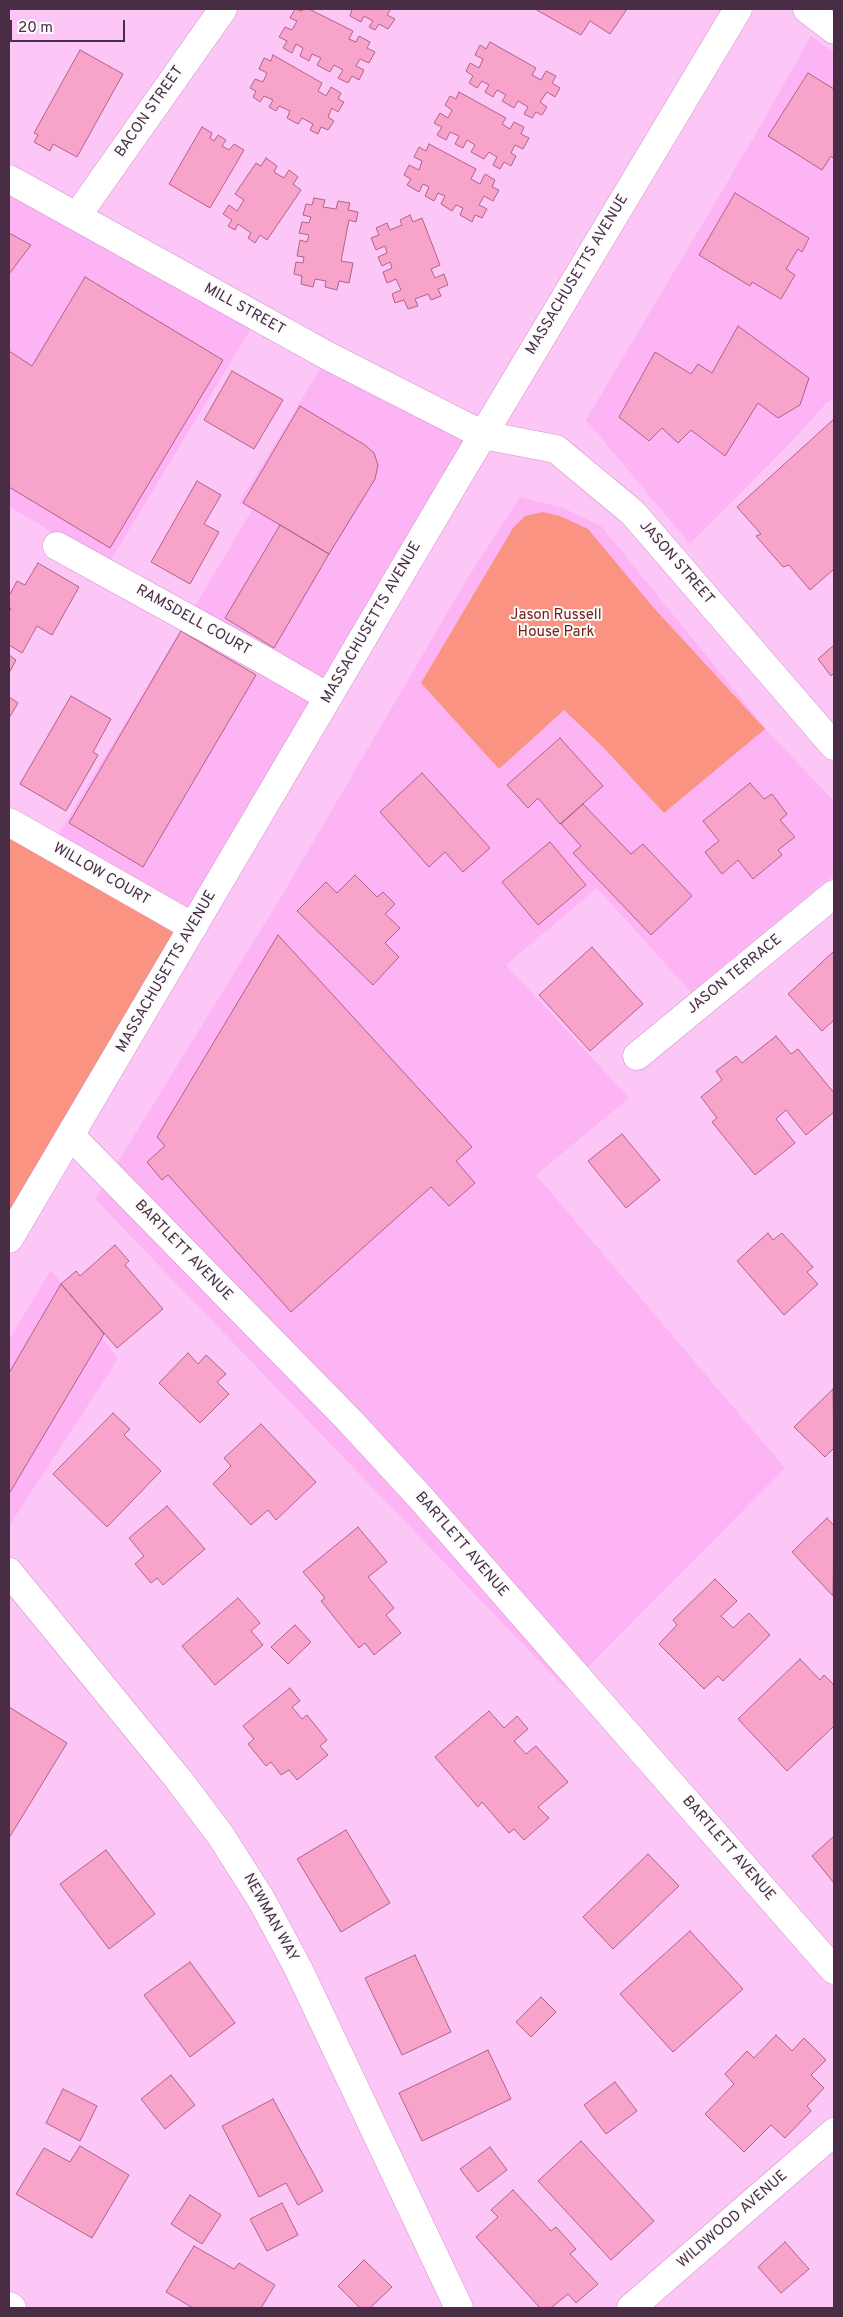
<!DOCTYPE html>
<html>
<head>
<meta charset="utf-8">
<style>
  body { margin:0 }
  #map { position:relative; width:843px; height:2317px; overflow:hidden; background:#fcc6f6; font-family:Overpass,sans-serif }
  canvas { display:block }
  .frame { position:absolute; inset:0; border:10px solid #482d45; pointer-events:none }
  .scale { position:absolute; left:10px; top:20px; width:115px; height:22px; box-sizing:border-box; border:2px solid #482d45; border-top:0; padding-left:6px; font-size:15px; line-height:18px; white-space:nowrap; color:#482d45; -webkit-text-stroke:4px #fbfbfb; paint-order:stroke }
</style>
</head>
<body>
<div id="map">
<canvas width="843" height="2317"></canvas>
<div class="frame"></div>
<div class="scale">20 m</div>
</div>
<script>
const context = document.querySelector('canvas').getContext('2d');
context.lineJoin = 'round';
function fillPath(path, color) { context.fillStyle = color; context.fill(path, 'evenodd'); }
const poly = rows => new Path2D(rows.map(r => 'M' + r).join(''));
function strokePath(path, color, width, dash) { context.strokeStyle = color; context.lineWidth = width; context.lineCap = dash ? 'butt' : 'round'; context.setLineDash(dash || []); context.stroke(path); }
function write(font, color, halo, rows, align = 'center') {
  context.font = font + ' Overpass,sans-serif'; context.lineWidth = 4; context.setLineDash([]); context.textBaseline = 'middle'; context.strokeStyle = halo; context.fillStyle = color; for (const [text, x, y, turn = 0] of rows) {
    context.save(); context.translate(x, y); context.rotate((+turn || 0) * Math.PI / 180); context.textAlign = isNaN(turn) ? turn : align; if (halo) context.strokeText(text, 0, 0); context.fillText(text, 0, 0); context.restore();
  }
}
fillPath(poly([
  [811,36,834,53,834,398,826,403,798,435,690,544,586,420,754,137],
  [9,179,258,317,107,566,9,506],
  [328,356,483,435,193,927,51,847,252,510,239,503],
  [520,497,563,508,601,526,771,735,834,801,834,874,691,992,597,888,506,965,629,1098,536,1175,785,1468,566,1689,95,1199,281,897,467,579],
  [51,1270,118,1359,9,1526,9,1340]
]), '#fdb4f5');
fillPath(poly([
  [543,512,560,516,588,529,653,607,765,729,664,813,603,747,564,710,499,769,421,683,513,528,525,516],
  [9,822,193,927,9,1239]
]), '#fa9381');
const building = poly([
  [295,9,302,11,303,9,309,9,353,31,349,39,356,42,359,36,370,42,367,48,375,52,369,63,360,59,356,66,364,70,359,80,352,76,348,83,338,78,343,70,334,65,330,72,317,65,321,58,312,54,309,61,300,56,303,48,296,44,292,53,283,48,287,41,279,37,285,27,292,30,297,21,290,18,295,9],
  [352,9,391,9,387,15,395,19,388,29,379,24,375,30,369,27,373,21,364,16,361,22,350,16,352,9],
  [535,9,627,9,610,34,590,21,581,35,535,9],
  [490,42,536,68,532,75,541,80,546,71,556,76,552,83,560,88,555,97,547,92,540,102,547,107,542,115,536,112,532,118,524,114,528,107,518,101,514,108,502,101,506,95,497,90,493,97,485,92,489,85,482,81,477,88,469,83,473,76,466,71,470,63,479,68,483,59,475,55,480,45,486,49,490,42],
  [80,50,123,74,77,157,53,144,50,151,34,142,38,135,34,133,80,50],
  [273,55,322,83,318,91,326,96,331,87,341,93,338,99,344,102,338,112,332,108,328,117,334,121,328,130,321,127,318,134,310,130,313,124,302,118,298,124,287,118,290,111,279,106,276,111,269,107,273,100,264,96,260,102,253,97,256,91,250,88,255,79,263,82,267,73,259,69,264,58,271,61,273,55],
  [808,73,834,89,834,159,831,156,822,170,768,136,808,73],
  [459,92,506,118,502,124,510,129,514,122,524,127,521,134,529,138,523,149,515,145,511,153,516,156,511,166,504,162,500,169,493,165,497,157,489,152,484,159,471,152,475,145,467,140,463,148,455,144,459,136,450,132,446,140,437,135,442,127,434,123,440,113,448,118,452,110,445,105,450,96,456,99,459,92],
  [202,127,212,133,210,138,214,141,218,135,226,140,222,146,229,150,234,144,244,150,210,208,169,184,202,127],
  [429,144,476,169,471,179,480,184,485,174,495,180,492,187,499,190,493,201,484,196,479,205,487,209,482,218,475,215,472,222,460,215,463,208,456,205,452,211,441,204,445,196,438,193,434,201,425,196,429,187,423,184,419,192,407,185,411,179,404,175,409,165,419,170,422,161,414,157,419,147,426,151,429,144],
  [266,158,277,166,274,172,284,178,289,170,298,177,293,184,301,190,267,240,260,235,255,243,248,238,251,233,238,224,235,230,228,226,232,220,223,214,229,205,237,211,244,200,235,194,256,163,261,166,266,158],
  [735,193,809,238,802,252,798,249,786,269,795,275,781,299,752,282,750,286,699,255,735,193],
  [314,198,325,200,323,207,336,209,338,201,350,203,348,210,358,212,356,222,349,220,341,261,353,263,349,283,339,281,337,290,325,287,326,281,315,279,313,287,301,284,302,276,294,274,296,262,303,263,304,257,297,256,300,240,307,242,309,235,299,233,302,222,309,223,311,217,303,215,306,204,312,205,314,198],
  [410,215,413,222,422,218,440,265,431,269,435,278,444,274,448,285,438,289,441,296,431,300,428,294,415,299,418,306,408,309,404,300,395,303,392,294,401,290,396,279,387,283,383,272,392,268,390,262,382,266,378,257,387,253,385,246,376,250,371,238,379,235,376,228,387,223,390,230,402,225,400,220,410,215],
  [9,233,31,245,9,274,9,233],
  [85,277,223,360,110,548,9,487,9,351,32,366,85,277],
  [738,326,809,378,800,405,778,418,758,403,725,456,691,430,678,443,662,428,649,441,619,417,655,352,691,374,698,364,712,373,738,326],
  [232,371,283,400,254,449,204,420,232,371],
  [300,406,365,445,374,453,378,465,375,479,329,554,243,503,300,406],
  [834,419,834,569,810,590,789,565,783,567,756,536,761,534,737,507,834,419],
  [197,481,221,495,204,524,219,532,190,584,151,562,197,481],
  [280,525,329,554,274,648,225,618,280,525],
  [38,563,79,587,52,635,37,626,22,653,9,645,9,612,11,609,9,608,9,596,17,581,25,585,38,563],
  [181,631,256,675,143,867,69,823,181,631],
  [834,645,834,673,831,676,818,659,834,645],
  [9,655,16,660,9,673,9,655],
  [71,696,111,719,93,752,98,755,66,811,20,784,71,696],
  [9,697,18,703,9,718,9,697],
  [560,738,603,786,560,824,538,798,528,808,507,785,560,738],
  [422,773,490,848,463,872,445,852,429,867,380,812,422,773],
  [750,783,764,799,772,794,787,814,780,820,795,837,778,850,782,855,753,879,738,860,722,874,705,852,719,841,703,821,750,783],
  [583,804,631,854,643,844,692,896,651,935,573,853,581,846,561,824,583,804],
  [550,842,586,885,538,925,502,882,550,842],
  [355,875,377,897,383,892,395,904,385,914,400,928,385,943,399,957,373,985,297,911,326,882,337,893,355,875],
  [278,935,472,1147,456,1161,475,1183,449,1206,431,1187,291,1312,168,1175,162,1180,147,1162,165,1146,157,1137,278,935],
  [592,947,643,1004,590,1051,539,995,592,947],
  [834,951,834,1020,822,1031,788,994,834,951],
  [776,1036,791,1054,798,1049,834,1093,834,1112,806,1135,786,1110,776,1119,795,1143,755,1175,712,1122,717,1118,701,1097,722,1080,716,1071,736,1056,742,1063,776,1036],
  [622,1134,660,1180,626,1208,588,1161,622,1134],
  [768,1233,773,1240,782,1233,813,1267,807,1272,818,1284,784,1315,737,1261,768,1233],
  [115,1245,129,1261,125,1265,163,1309,117,1348,61,1284,76,1271,80,1276,115,1245],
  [61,1284,104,1334,9,1494,9,1373,61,1284],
  [188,1353,198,1364,206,1355,226,1374,217,1382,229,1394,200,1423,159,1383,188,1353],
  [833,1389,834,1448,825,1457,794,1427,833,1389],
  [113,1413,130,1429,124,1435,161,1471,107,1527,53,1474,113,1413],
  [261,1424,316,1482,276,1520,268,1510,251,1525,213,1484,231,1466,224,1458,261,1424],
  [167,1506,205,1549,163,1585,157,1578,151,1583,135,1564,144,1556,129,1538,167,1506],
  [827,1518,834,1526,833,1596,792,1552,827,1518],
  [358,1527,387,1562,368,1577,394,1608,386,1615,401,1633,374,1655,365,1643,359,1648,321,1601,325,1598,303,1572,358,1527],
  [715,1579,737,1601,721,1616,733,1628,749,1613,770,1635,723,1681,718,1676,704,1689,659,1644,677,1625,673,1620,715,1579],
  [238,1598,260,1623,251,1631,263,1645,215,1685,182,1646,238,1598],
  [295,1625,311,1642,288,1664,271,1647,295,1625],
  [800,1659,820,1680,824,1675,834,1685,834,1726,787,1771,738,1719,800,1659],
  [290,1688,300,1701,292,1707,302,1719,307,1715,327,1740,320,1746,328,1755,297,1780,289,1770,281,1775,271,1762,266,1766,248,1744,254,1739,243,1726,290,1688],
  [9,1707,67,1743,9,1838,9,1707],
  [489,1711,504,1728,517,1716,528,1729,514,1741,526,1754,536,1746,568,1782,538,1807,549,1818,524,1840,514,1829,509,1833,482,1802,478,1807,435,1757,489,1711],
  [346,1830,390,1903,341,1932,297,1859,346,1830],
  [834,1836,834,1883,812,1856,834,1836],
  [106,1850,155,1914,109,1949,60,1884,106,1850],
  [648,1854,679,1886,613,1949,583,1917,648,1854],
  [690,1931,743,1989,673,2052,620,1994,690,1931],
  [415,1955,451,2032,402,2055,365,1978,415,1955],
  [190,1962,235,2023,190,2057,144,1995,190,1962],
  [541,1997,556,2012,531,2037,516,2022,541,1997],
  [776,2035,792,2051,804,2038,826,2060,811,2075,824,2088,807,2106,811,2111,785,2138,771,2125,744,2152,705,2114,734,2084,725,2074,747,2051,754,2058,776,2035],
  [488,2050,511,2099,422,2141,399,2093,488,2050],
  [171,2075,195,2105,165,2129,141,2099,171,2075],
  [615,2082,637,2111,606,2134,584,2105,615,2082],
  [63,2089,97,2106,80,2141,46,2123,63,2089],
  [273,2099,323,2191,298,2205,286,2183,259,2197,222,2126,273,2099],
  [581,2141,654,2221,611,2260,538,2181,581,2141],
  [80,2146,129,2175,92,2238,16,2194,44,2148,70,2162,80,2146],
  [490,2147,507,2170,478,2192,460,2169,490,2147],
  [513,2190,551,2231,556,2227,576,2249,570,2254,598,2284,576,2303,568,2294,551,2308,540,2308,476,2237,498,2217,491,2210,513,2190],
  [190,2195,221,2215,202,2244,171,2224,190,2195],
  [282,2203,298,2235,267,2251,250,2219,282,2203],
  [785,2242,809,2269,781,2293,758,2267,785,2242],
  [194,2246,234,2269,239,2263,275,2285,261,2308,193,2308,166,2292,194,2246],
  [364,2260,392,2287,370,2308,360,2308,338,2286,364,2260]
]);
fillPath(building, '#f7a3ca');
strokePath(building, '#b06388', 1);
const minor = poly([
  [807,9,834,30],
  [77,216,223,9],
  [57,546,271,664,328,697],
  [9,822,193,927],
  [637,1056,834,894],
  [71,1136,349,1420,420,1497,834,1970],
  [9,1572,179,1780,221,1836,261,1899,298,1968,459,2308],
  [9,2306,12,2308],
  [631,2308,834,2132]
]);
const tertiary = poly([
  [483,435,556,449,633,513,834,746]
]);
const secondary = poly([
  [9,179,328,356,483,435]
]);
const primary = poly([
  [9,1239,456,480,738,9]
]);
strokePath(minor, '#d291cb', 29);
strokePath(tertiary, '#d291cb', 29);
strokePath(secondary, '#d291cb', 29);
strokePath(primary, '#d291cb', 29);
strokePath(minor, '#fff', 28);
strokePath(tertiary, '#fff', 28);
strokePath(secondary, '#fff', 28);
strokePath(primary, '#fff', 28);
write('15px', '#482d45', '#fbfbfb', [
  ["BACON STREET",150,112,-55],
  ["MASSACHUSETTS AVENUE",578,275,-59],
  ["MILL STREET",244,310,29],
  ["JASON STREET",676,563,49],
  ["RAMSDELL COURT",193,621,29],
  ["MASSACHUSETTS AVENUE",372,623,-60],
  ["WILLOW COURT",101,875,30],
  ["MASSACHUSETTS AVENUE",167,972,-60],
  ["JASON TERRACE",735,975,-39],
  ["BARTLETT AVENUE",183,1251,46],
  ["BARTLETT AVENUE",461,1545,49],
  ["BARTLETT AVENUE",728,1849,49],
  ["NEWMAN WAY",270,1918,61],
  ["WILDWOOD AVENUE",733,2220,-41]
]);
write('15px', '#752117', '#fbfbfb', [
  ["Jason Russell",556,616],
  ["House Park",556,633]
]);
</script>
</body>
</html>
